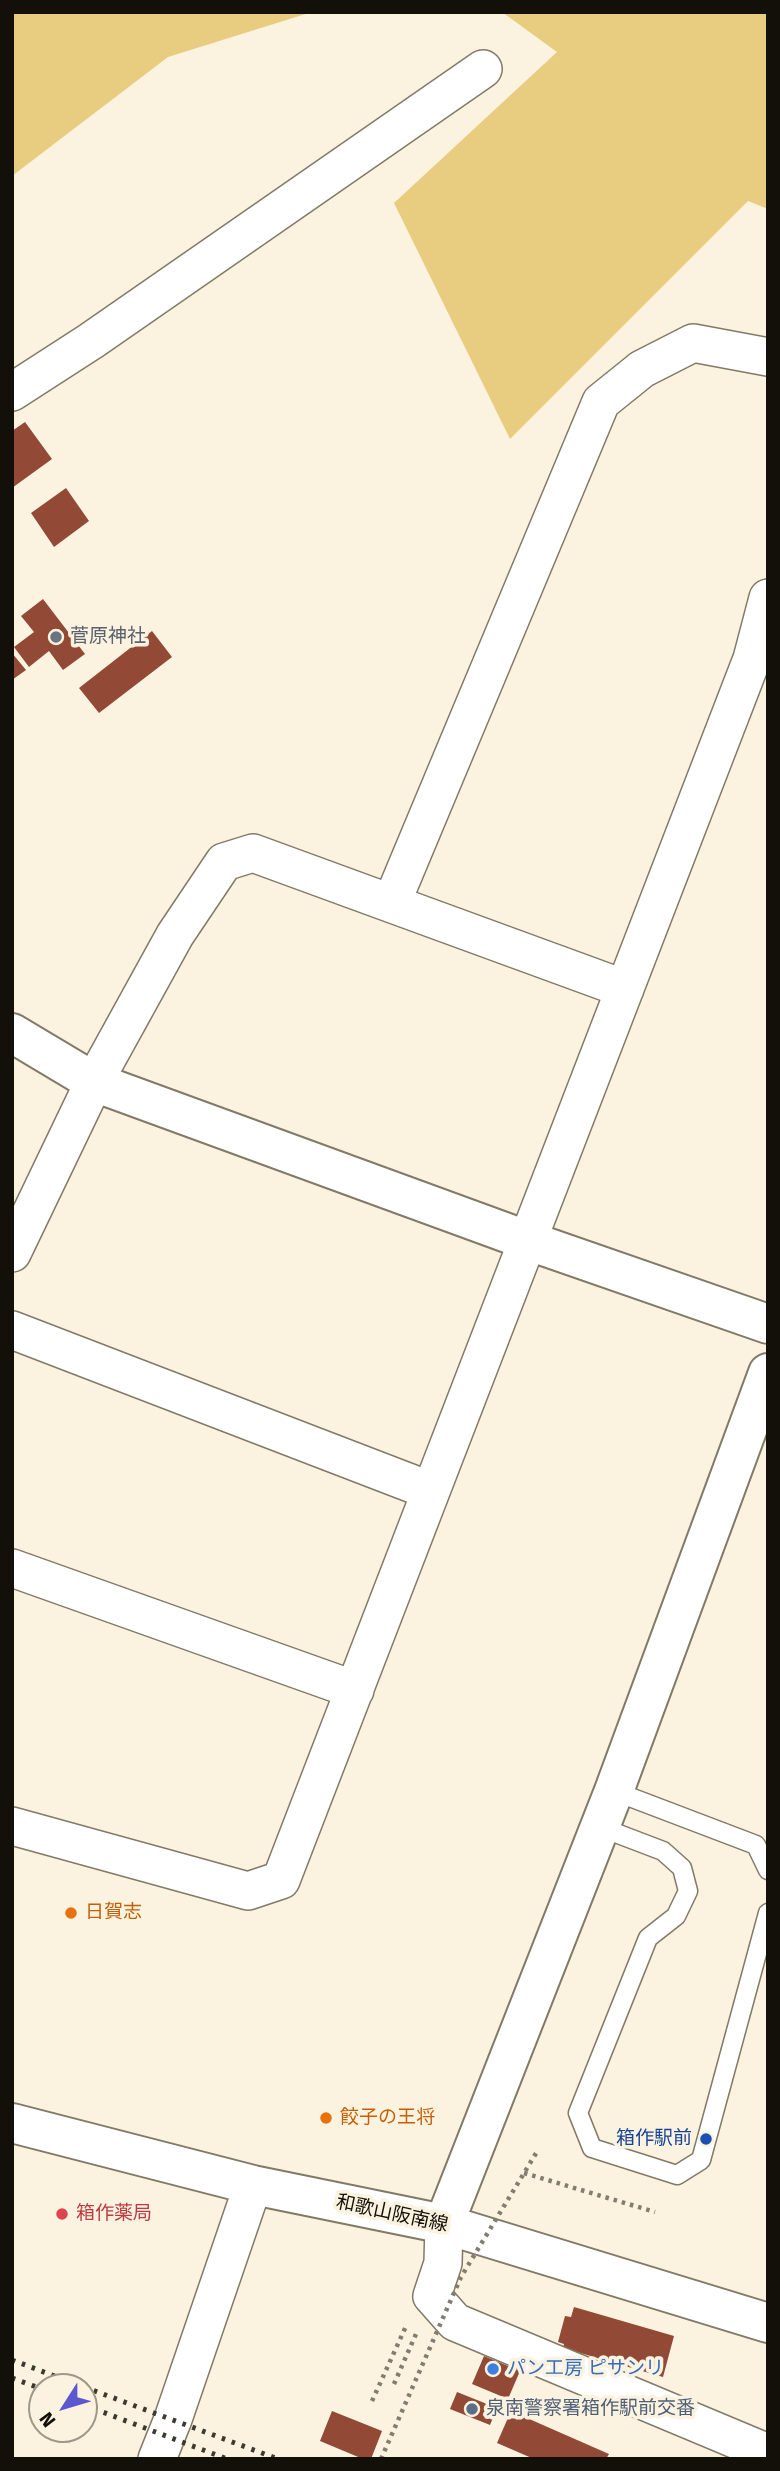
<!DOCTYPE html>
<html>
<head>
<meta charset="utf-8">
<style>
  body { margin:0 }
  #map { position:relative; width:780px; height:2471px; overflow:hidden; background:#fbf3df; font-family:"Fira Sans",sans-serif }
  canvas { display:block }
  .frame { position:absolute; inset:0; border:14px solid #121009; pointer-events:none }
  .north { position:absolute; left:28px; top:2373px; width:70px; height:70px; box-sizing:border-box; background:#fbf3df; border:2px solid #9e9889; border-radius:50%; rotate:233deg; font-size:19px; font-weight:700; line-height:28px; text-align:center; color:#121009 }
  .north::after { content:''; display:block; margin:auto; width:24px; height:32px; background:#5c58d0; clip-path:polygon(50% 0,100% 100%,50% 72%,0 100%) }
</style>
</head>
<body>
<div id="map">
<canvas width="780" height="2471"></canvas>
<div class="frame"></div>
<div class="north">N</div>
</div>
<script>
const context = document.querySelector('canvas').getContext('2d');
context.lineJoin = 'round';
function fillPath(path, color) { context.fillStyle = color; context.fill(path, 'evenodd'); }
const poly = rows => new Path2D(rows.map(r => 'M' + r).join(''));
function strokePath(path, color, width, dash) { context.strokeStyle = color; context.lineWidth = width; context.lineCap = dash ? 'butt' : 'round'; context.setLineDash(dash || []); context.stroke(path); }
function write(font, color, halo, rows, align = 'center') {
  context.font = font + ' "Fira Sans","Noto Sans JP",sans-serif'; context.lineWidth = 7; context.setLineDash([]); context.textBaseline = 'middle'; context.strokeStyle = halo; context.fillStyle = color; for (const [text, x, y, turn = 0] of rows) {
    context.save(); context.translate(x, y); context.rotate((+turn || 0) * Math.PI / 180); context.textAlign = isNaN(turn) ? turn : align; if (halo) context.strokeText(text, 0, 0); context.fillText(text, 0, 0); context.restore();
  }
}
fillPath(poly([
  [12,12,312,12,168,57,12,176],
  [502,12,768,12,768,209,748,201,510,439,394,203,557,52]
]), '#e8cc7f');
fillPath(poly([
  [25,422,52,459,12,488,12,431],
  [66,488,89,521,54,547,31,513],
  [43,599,85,654,63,670,49,651,29,667,14,647,34,632,21,616],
  [152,631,172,657,99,713,79,688],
  [12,653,26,670,12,680],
  [574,2307,674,2336,663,2377,563,2348,564,2344,558,2342,565,2316,571,2317],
  [484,2356,520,2371,508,2399,472,2384],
  [457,2392,497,2408,490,2425,450,2409],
  [332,2411,382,2431,371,2459,363,2459,320,2441],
  [511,2411,609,2454,606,2459,534,2459,497,2443]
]), '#924936');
const lane = poly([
  [614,1791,756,1845,768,1870],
  [600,1827,663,1851,682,1868,688,1891,676,1916,648,1938,578,2113,592,2148,677,2175,701,2160,768,1913]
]);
const street = poly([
  [12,392,91,341,483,69],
  [392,902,601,402,642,369,693,343,768,357],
  [12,1253,94,1082,175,935,224,862,253,853,625,989],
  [12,1330,431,1491,281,1880,248,1891,12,1826],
  [431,1491,752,659,768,598],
  [12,1568,355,1690],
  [444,2224,443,2263,432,2296,455,2322,768,2453],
  [157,2459,173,2419,253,2185]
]);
const secondary = poly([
  [12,1033,94,1082,529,1241,768,1324],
  [12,2123,253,2185,444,2224,768,2323],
  [444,2224,614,1791,768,1373]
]);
strokePath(lane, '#817a67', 21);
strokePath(street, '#817a67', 40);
strokePath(secondary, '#817a67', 42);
strokePath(poly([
  [524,2173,655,2212],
  [394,2384,416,2334],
  [372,2401,407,2324]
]), '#827d70', 4.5, [3.5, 5]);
strokePath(lane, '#fff', 18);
strokePath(street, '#fff', 37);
strokePath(secondary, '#fff', 38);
strokePath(poly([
  [12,2360,84,2387],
  [12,2378,42,2389],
  [84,2387,278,2459],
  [84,2405,227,2459]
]), '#3c3930', 5, [3.5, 7]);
strokePath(poly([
  [381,2459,461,2277,538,2150]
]), '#827d70', 4.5, [3.5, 5]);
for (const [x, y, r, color] of [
  [56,637,7,"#6b7280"],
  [71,1913,7,"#e8710a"],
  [326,2118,7,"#e8710a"],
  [706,2139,7,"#1a4fb4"],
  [62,2214,7,"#e0444e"],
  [493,2369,7,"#3f7fe0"],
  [472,2409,7,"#5c6f8a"]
]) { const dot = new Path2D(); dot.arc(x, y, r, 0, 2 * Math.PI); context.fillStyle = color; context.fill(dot); strokePath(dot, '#fbf3df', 2.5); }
write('19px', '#5b616d', '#fbf3df', [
  ["菅原神社",70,637]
], 'left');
write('19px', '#c56008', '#fbf3df', [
  ["日賀志",85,1913],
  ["餃子の王将",340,2118]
], 'left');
write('19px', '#164399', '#fbf3df', [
  ["箱作駅前",692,2139]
], 'right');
write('19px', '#be3a42', '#fbf3df', [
  ["箱作薬局",76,2214]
], 'left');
write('19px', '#121009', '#fbf3df', [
  ["和歌山阪南線",392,2214,12]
]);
write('19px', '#366cbe', '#fbf3df', [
  ["パン工房 ピサンリ",507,2369]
], 'left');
write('19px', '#4e5e75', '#fbf3df', [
  ["泉南警察署箱作駅前交番",486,2409]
], 'left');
</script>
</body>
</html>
